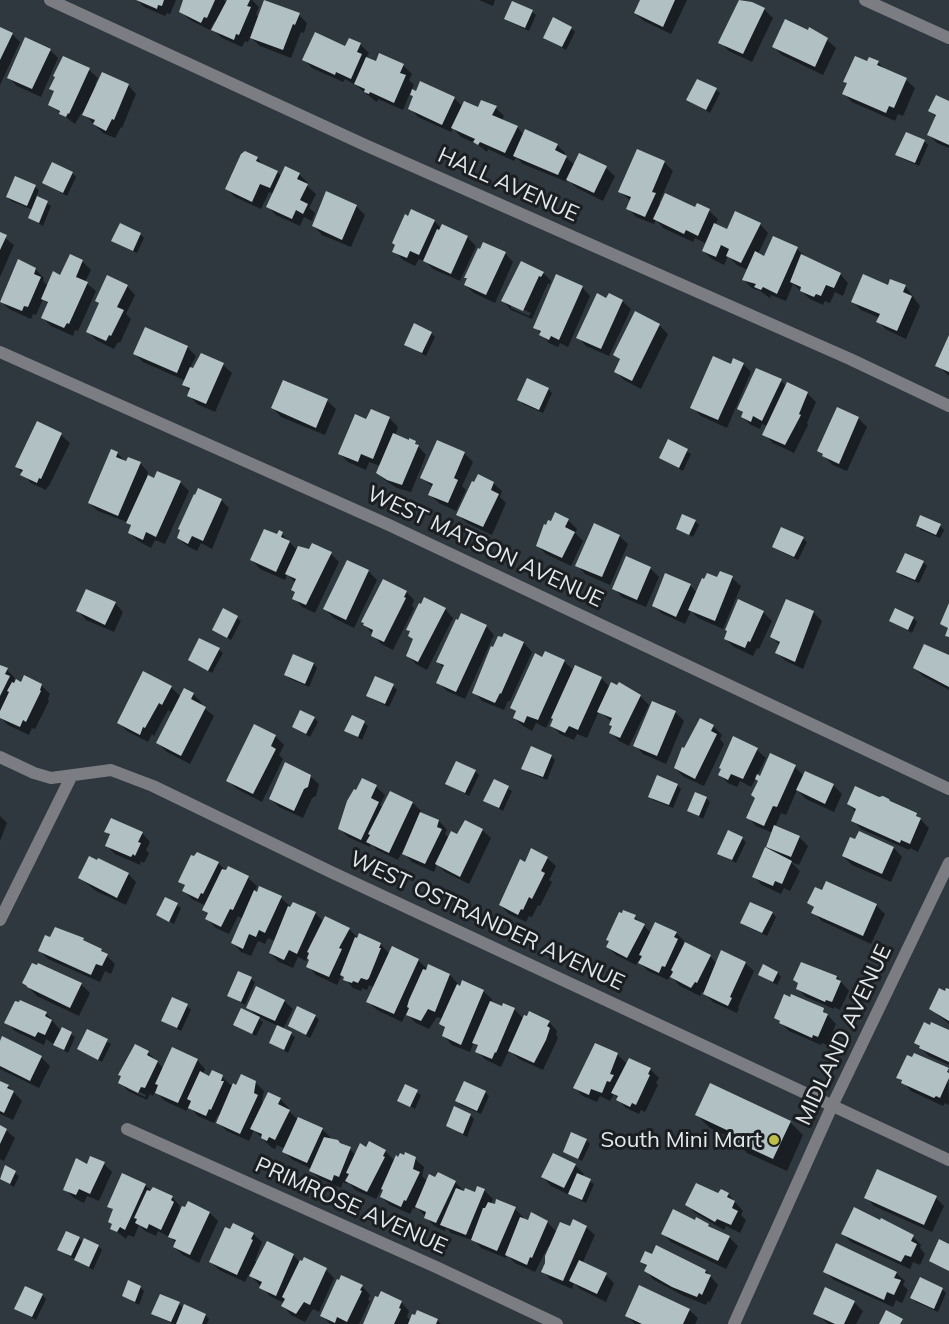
<!DOCTYPE html>
<html>
<head>
<meta charset="utf-8">
<style>
  body { margin:0 }
  canvas { display:block; background:#2f383f }
</style>
</head>
<body>
<canvas width="949" height="1324"></canvas>
<script>
const context = document.querySelector('canvas').getContext('2d');
context.lineJoin = 'round';
function fillPath(path, color) { context.fillStyle = color; context.fill(path, 'evenodd'); }
const poly = rows => new Path2D(rows.map(r => 'M' + r).join(''));
function strokePath(path, color, width, dash) { context.strokeStyle = color; context.lineWidth = width; context.lineCap = dash ? 'butt' : 'round'; context.setLineDash(dash || []); context.stroke(path); }
function write(font, color, halo, rows, align = 'center') {
  context.font = font + ' Mulish,sans-serif'; context.lineWidth = 6; context.setLineDash([]); context.textBaseline = 'middle'; context.strokeStyle = halo; context.fillStyle = color; for (const [text, x, y, turn = 0] of rows) {
    context.save(); context.translate(x, y); context.rotate((+turn || 0) * Math.PI / 180); context.textAlign = isNaN(turn) ? turn : align; if (halo) context.strokeText(text, 0, 0); context.fillText(text, 0, 0); context.restore();
  }
}
fillPath(poly([
  [137,0,176,0,170,14,167,13,165,16,144,7],
  [184,0,224,0,227,3,228,0,252,0,259,7,256,14,259,18,299,15,307,23,304,33,301,32,291,58,260,46,250,37,248,42,245,41,242,47,222,38,213,30,216,23,214,22,210,30,190,20,181,12],
  [479,0,495,0,493,6],
  [641,0,687,0,671,34,644,21,635,13],
  [741,0,764,9,773,18,752,62,729,51,720,42],
  [532,12,536,15,529,31,510,22,506,19],
  [0,28,12,34,20,42,0,85],
  [571,28,575,32,566,50,545,38],
  [827,40,836,48,823,75,782,55,774,47],
  [360,44,369,53,366,58,376,63,403,65,412,74,409,80,414,85,411,91,417,94,421,83,454,98,463,107,479,109,496,108,504,116,502,121,517,127,524,135,557,145,565,153,564,156,575,165,606,168,615,176,603,201,577,188,568,180,567,182,523,164,516,157,514,161,488,149,487,152,477,144,461,137,453,128,451,132,418,117,410,108,415,97,410,93,403,110,378,99,377,102,374,100,357,86,345,79,343,82,312,68,304,60],
  [50,50,58,58,41,97,17,86,8,77],
  [878,62,886,71,906,80,915,88,903,116,898,114,895,121,852,102,844,94,848,84,845,82,868,63],
  [89,70,98,78,95,84,128,85,136,94,122,128,121,127,115,138,103,133,82,112,75,124,50,105,56,93,51,88],
  [716,90,720,93,710,113,688,100],
  [949,103,949,148,937,143,928,134,936,117,930,111],
  [924,141,928,145,919,166,901,158,897,154],
  [257,158,265,167,277,172,282,177,299,174,308,183,306,185,316,194,309,208,315,213,312,221,304,217,300,226,276,215,268,207,274,194,269,192,261,209,235,197,227,189],
  [664,162,673,171,659,203,709,211,718,219,715,225,727,231,760,224,768,233,758,254,765,257,797,249,806,257,840,274,848,283,843,296,835,292,830,303,825,301,823,305,810,299,793,284,786,301,771,295,770,298,760,291,752,288,744,280,748,270,737,265,728,256,724,265,712,259,703,251,707,244,695,238,693,242,663,228,656,220,654,224,636,217,628,208,631,201,620,192],
  [72,173,76,177,67,196,43,183],
  [15,178,35,187,39,190,36,197,51,206,43,226,30,218,33,210,11,201,7,197],
  [356,206,365,215,351,247,322,235,314,226],
  [434,221,442,229,467,237,476,246,460,281,433,269,426,262,419,259,415,266,403,260,394,251],
  [0,234,14,245,0,277],
  [140,234,144,238,137,253,117,244,113,241],
  [505,253,513,262,495,303,474,293,465,285],
  [82,261,91,270,85,282,96,291,78,331,75,330,73,336,51,326,43,318,49,305,43,299,36,315,33,314,31,319,9,309,1,301,35,269,44,278,43,281,48,286],
  [543,273,551,281,550,284,548,283,532,319,511,310,503,301],
  [511,304,531,313,529,316,511,308],
  [127,286,135,295,126,314,131,319,120,343,118,342,114,349,96,340,88,331],
  [905,286,920,306,906,339,887,330,878,322,880,318,861,310,853,302,889,287],
  [582,287,590,296,568,347,560,343,558,347,549,343,535,327],
  [607,300,622,301,631,309,609,356,586,346,578,337],
  [659,325,668,334,641,389,624,380,616,372,621,361,615,355],
  [431,333,435,337,426,356,406,345],
  [949,339,949,376,937,365],
  [187,347,196,356,190,368,194,370,201,355,223,365,232,373,215,412,197,404,189,395,190,391,184,385,186,381,143,362,135,354],
  [743,364,751,372,727,428,701,416,692,407,731,366],
  [781,381,786,386,807,393,816,402,807,423,808,425,794,453,773,443,764,434,768,426,762,424,760,429,751,425,742,417,744,414,738,408],
  [548,389,552,393,543,413,523,404,519,400],
  [327,401,336,409,325,435,281,417,273,408],
  [372,411,390,419,398,427,395,436,415,443,426,455,411,492,397,488,386,481,377,473,380,466,369,462,366,470,348,462,340,454,367,421],
  [858,418,867,427,847,471,833,465,819,451],
  [61,435,70,443,49,486,48,486,46,490,31,483,17,467],
  [669,441,691,454,683,471,661,458],
  [438,442,465,454,473,462,462,486,466,490,456,511,439,503,430,495,433,487,422,478],
  [117,453,127,463,140,463,148,472,147,476,155,480,158,473,181,483,189,491,165,544,155,540,151,548,138,541,130,533,132,527,127,522,98,511,89,503],
  [493,483,502,491,500,497,506,503,492,535,467,523,458,515],
  [221,500,229,508,212,549,201,543,197,551,187,546,178,538],
  [921,517,940,526,944,530,940,538,921,530,917,526],
  [568,520,577,529,575,533,583,541,571,566,546,554,538,546,551,523],
  [695,521,699,525,693,537,678,528],
  [280,532,297,550,331,554,339,562,315,613,302,607,294,598,296,593,295,582,287,574,285,580,260,569,252,560,278,536],
  [619,536,628,544,610,585,585,574,577,565],
  [803,539,807,542,798,560,778,550,774,546],
  [348,562,369,572,377,580,354,628,334,618,325,609],
  [923,562,927,566,919,583,902,576,898,572],
  [650,568,659,577,646,607,622,597,614,588],
  [732,578,741,586,723,629,698,618,691,611,685,624,663,614,654,606,690,585,697,593,718,579],
  [406,592,414,600,412,606,414,608,393,650,381,644,365,625],
  [115,603,123,612,114,632,86,620,78,611],
  [445,609,453,618,427,670,416,664,408,656,414,640,410,636,411,632,408,629],
  [223,610,241,621,231,640,213,629],
  [763,612,772,621,759,649,757,648,753,656,734,647,725,639],
  [813,612,822,621,803,669,786,661,777,653,780,645,772,637],
  [913,618,917,622,912,633,891,621],
  [486,626,494,635,465,699,447,691,438,682,444,668,438,662],
  [505,635,524,643,532,652,510,701,508,701,504,710,482,701,474,692],
  [219,650,223,653,212,673,189,660],
  [294,656,314,664,317,668,309,687,290,679,286,675],
  [949,657,949,690,923,676,914,668],
  [543,659,564,661,574,671,601,678,610,687,640,696,649,705,629,746,619,741,611,732,613,727,612,722,599,711,587,738,577,734,574,740,560,734,552,725,555,720,552,716,546,728,536,723,532,731,523,726,514,718,517,713,511,708],
  [0,666,7,670,15,678,14,680,22,684,25,677,42,686,50,694,48,699,49,701,35,729,32,728,29,735,8,725,0,717],
  [393,686,397,690,389,707,372,699,368,695],
  [171,687,181,697,193,694,202,703,200,705,214,716,190,764,167,752,158,743,173,713,168,710,154,736,152,734,148,742,127,731,119,723],
  [653,703,676,713,684,721,666,764,643,754,635,745],
  [353,717,368,726,362,740,346,730],
  [314,718,318,722,310,737,293,727],
  [255,726,276,737,284,745,279,755,283,759,262,802,237,789,228,781],
  [713,726,722,735,720,739,724,744,704,786,684,777,675,768],
  [757,750,766,758,757,776,761,778,795,767,804,776,833,785,842,794,834,812,806,799,797,790,786,815,781,813,775,827,799,837,808,846,799,865,791,862,800,871,790,891,784,888,781,894,762,885,753,876,773,833,756,826,748,817,756,799,759,781,756,778,751,787,740,781,737,787,728,783,720,775],
  [551,756,555,760,547,780,527,772,523,768],
  [475,771,479,775,469,796,447,784],
  [310,776,319,784,316,796,312,798,303,818,279,807,271,799],
  [362,780,376,787,385,795,380,805,383,808,413,803,421,811,420,814,439,821,447,830,445,834,449,838,482,830,491,838,469,884,445,872,437,864,434,872,412,862,402,852,398,860,377,850,371,844,370,847,348,837,339,828],
  [495,781,512,791,503,811,485,800],
  [677,785,681,789,673,808,653,800,650,796],
  [706,798,710,802,703,819,689,810],
  [848,804,892,804,916,815,929,828,918,852,910,848,909,850,861,829,853,820,856,812],
  [0,816,7,823,0,841],
  [106,831,142,833,150,842,146,850,149,853,144,863,141,861,140,865,115,854,107,846,111,836],
  [859,833,894,848,902,857,891,882,852,865,843,856,856,841],
  [742,838,746,842,736,863,719,853],
  [547,858,556,866,549,880,552,882,540,906,538,905,532,917,529,916,526,922,509,914,500,905,525,864],
  [218,863,227,872,229,868,248,878,257,886,254,892,281,898,292,908,315,913,324,922,349,929,358,938,380,944,390,954,418,960,427,969,429,966,450,975,458,984,457,986,483,991,492,999,491,1003,503,1008,514,1009,524,1019,549,1022,557,1031,556,1035,558,1038,543,1070,519,1059,509,1050,501,1067,486,1060,477,1052,479,1047,474,1042,470,1052,452,1045,444,1036,446,1029,441,1024,443,1019,437,1017,429,1029,416,1023,406,1013,402,1022,377,1010,368,1002,375,988,369,985,367,990,362,988,361,991,353,988,342,975,337,985,316,975,308,966,311,960,307,957,306,961,298,957,293,968,279,962,270,953,275,941,268,938,265,944,258,941,251,956,241,952,233,943,243,919,238,916,229,934,216,928,207,919,209,915,204,910,206,906,192,899,184,891,186,887,180,882],
  [128,874,136,882,126,905,96,891,80,878],
  [166,899,181,908,174,924,158,915],
  [809,903,876,905,885,914,871,944,822,921,813,912,815,909],
  [772,913,776,917,767,936,746,926,742,923],
  [635,917,651,933,676,933,684,941,683,943,710,956,717,964,745,963,754,971,738,1007,739,1008,737,1013,713,1002,702,991,700,996,680,986,670,975,668,980,648,971,638,961,636,965,616,955,608,947],
  [51,939,83,940,101,950,115,964,111,974,105,971,100,982,48,959,39,950],
  [38,967,81,984,90,993,79,1016,37,996,24,983],
  [778,973,781,977,777,985,760,974],
  [837,977,849,991,840,1010,834,1007,834,1009,806,997,798,989,799,984,795,980],
  [251,979,255,982,245,1005,229,996],
  [949,990,949,1024,931,1009],
  [284,1001,293,1009,283,1029,295,1037,288,1053,271,1042,278,1026,257,1016,248,1007],
  [187,1006,191,1010,181,1031,163,1020],
  [823,1010,836,1024,827,1045,822,1043,821,1045,789,1031,776,1018],
  [46,1013,61,1031,63,1029,75,1037,68,1053,46,1039,44,1045,15,1031,6,1022],
  [315,1016,319,1020,310,1038,289,1025],
  [258,1018,263,1022,256,1036,235,1024],
  [88,1031,111,1044,102,1062,79,1049],
  [949,1032,949,1065,929,1056,916,1043],
  [0,1044,41,1057,50,1066,39,1088,0,1069],
  [148,1052,164,1069,197,1060,205,1069,203,1074,210,1078,222,1077,233,1087,255,1082,264,1091,262,1101,264,1104,280,1099,289,1108,288,1110,298,1120,322,1129,331,1138,330,1140,350,1149,356,1155,367,1149,385,1151,395,1161,415,1159,424,1167,422,1176,428,1182,455,1182,465,1192,476,1194,484,1190,493,1199,491,1204,515,1209,523,1217,522,1219,529,1222,547,1222,557,1232,586,1227,595,1235,582,1264,606,1275,614,1283,606,1302,580,1289,574,1283,572,1289,551,1280,543,1271,550,1248,548,1247,535,1272,515,1263,507,1255,506,1258,481,1248,475,1241,451,1233,446,1228,445,1231,434,1226,416,1206,415,1209,413,1208,410,1214,390,1205,381,1197,384,1190,382,1188,376,1199,355,1190,348,1182,347,1184,343,1182,341,1188,320,1179,311,1171,312,1169,293,1160,284,1152,286,1149,277,1145,275,1149,271,1147,254,1130,249,1141,227,1131,218,1123,221,1116,218,1115,214,1123,198,1116,189,1106,186,1111,165,1101,155,1091,153,1096,150,1094,147,1100,128,1091,120,1082],
  [128,1086,146,1095,145,1097,128,1089],
  [617,1054,627,1064,650,1069,659,1078,656,1083,658,1085,645,1112,641,1110,639,1114,626,1108,614,1094,610,1101,600,1096,597,1102,583,1096,575,1088],
  [948,1069,949,1105,945,1103,943,1106,911,1091,898,1077],
  [0,1081,8,1086,22,1101,13,1120,0,1114],
  [711,1085,790,1122,803,1135,787,1171,747,1153,734,1139,710,1128,697,1115],
  [406,1086,421,1095,415,1109,399,1100],
  [485,1092,489,1096,481,1114,461,1105,457,1101],
  [470,1115,474,1119,467,1137,448,1126],
  [0,1127,6,1130,15,1138,4,1161,0,1159],
  [586,1140,590,1144,582,1161,564,1151],
  [104,1164,112,1172,99,1201,87,1196,84,1203,74,1198,65,1189,88,1166],
  [575,1165,584,1174,582,1177,594,1184,586,1203,551,1186,543,1177],
  [6,1167,19,1176,14,1187,0,1178],
  [145,1185,152,1192,172,1197,180,1206,179,1209,181,1211,186,1209,210,1213,218,1221,199,1263,183,1255,174,1247,176,1243,171,1238,158,1231,156,1236,145,1231,139,1225,134,1237,128,1235,126,1239,112,1228,114,1211,109,1206],
  [728,1194,743,1211,741,1215,746,1220,740,1233,726,1226,724,1230,695,1213,687,1205],
  [866,1197,936,1198,944,1206,932,1232,874,1206],
  [697,1219,729,1237,738,1246,726,1269,671,1242,663,1234,695,1222],
  [253,1234,262,1242,255,1261,258,1263,293,1255,302,1264,326,1270,334,1278,319,1312,313,1309,305,1322,291,1315,283,1306,284,1303,270,1296,249,1274,245,1282,219,1270,211,1262],
  [843,1234,913,1237,921,1245,920,1248,925,1254,920,1265,913,1262,910,1269,851,1242],
  [79,1239,84,1243,98,1246,102,1250,93,1270,59,1250],
  [642,1262,706,1271,718,1285,710,1302,708,1301,706,1305,682,1295,654,1280,646,1271,647,1267],
  [825,1272,896,1273,905,1281,903,1285,908,1290,902,1303,896,1300,893,1307,834,1280],
  [362,1286,370,1295,368,1300,370,1301,359,1324,330,1324,322,1315],
  [140,1287,144,1291,139,1305,124,1296],
  [942,1289,946,1293,938,1312,916,1302,912,1298],
  [42,1295,46,1299,36,1320,16,1308],
  [401,1302,409,1311,407,1317,411,1321,437,1320,441,1324,364,1324],
  [854,1302,863,1311,856,1324,828,1324,815,1313],
  [179,1304,184,1309,205,1315,209,1319,207,1324,174,1324,157,1317,153,1313],
  [689,1310,698,1318,695,1324,635,1324,627,1316]
]), '#0007');
fillPath(poly([
  [136,0,164,0,162,6,158,5,157,9],
  [183,0,215,0,207,18,204,17,201,23,179,12],
  [227,0,250,0,247,6,251,7,239,35,236,34,234,40,211,30],
  [264,0,300,13,295,25,293,24,283,50,250,38],
  [640,0,675,0,663,27,634,13],
  [739,0,752,2,765,8,743,54,718,43],
  [512,1,533,10,525,28,504,19],
  [553,17,572,27,562,47,543,38],
  [785,19,808,30,809,27,828,38,815,67,772,47],
  [0,27,13,33,0,60],
  [315,32,345,46,349,38,361,43,357,52,362,54,351,79,336,72,335,75,302,60],
  [25,37,51,49,32,89,7,78],
  [379,53,404,64,400,73,406,75,394,103,370,92,369,94,364,92,365,89,354,84,366,57,376,61],
  [63,56,90,68,69,114,68,113,66,117,59,114,60,111,48,105,54,91,49,89,55,77,53,76],
  [855,56,867,61,869,57,879,61,877,65,907,78,894,108,889,106,886,113,842,94,847,83,843,82],
  [102,72,129,84,114,120,112,119,106,131,93,124,95,120,82,115],
  [697,79,717,88,706,110,686,100],
  [420,81,455,97,442,125,408,109,413,96,410,95,412,89,416,91],
  [936,95,949,101,949,145,927,135,936,115,928,111],
  [481,100,497,106,492,115,518,126,505,153,480,142,478,145,473,142,475,139,451,128,464,101,478,107],
  [525,129,558,144,555,150,567,156,558,175,513,156],
  [906,132,925,140,915,163,895,155],
  [637,149,665,161,652,192,656,193,645,217,626,209,631,197,618,192],
  [245,151,258,157,256,161,278,171,270,188,260,184,252,202,225,189,241,154],
  [579,153,607,166,594,193,566,180],
  [52,162,73,172,63,193,42,183],
  [285,166,300,173,297,179,308,184,300,200,308,204,303,214,296,210,292,219,266,207],
  [15,176,36,185,27,206,6,197],
  [326,191,357,205,342,240,312,226],
  [665,193,695,207,697,203,710,209,698,236,686,230,684,234,653,219],
  [37,196,48,201,39,223,28,218],
  [411,209,435,220,419,255,410,251,407,258,392,252,395,245,392,243,405,214,408,216],
  [735,211,761,223,741,263,726,256,729,249,721,245,716,257,702,251,714,223,727,229],
  [120,223,141,233,133,251,111,241],
  [442,224,468,236,451,274,423,261,437,229,439,230],
  [0,232,7,235,0,250],
  [773,236,798,247,777,294,763,287,761,290,754,287,756,284,742,280,755,251,764,256],
  [483,242,506,252,486,295,464,285,467,278,464,278,478,248,480,249],
  [70,254,83,260,76,277,88,282,69,324,67,323,64,328,41,318,48,302,41,299,53,271,60,275],
  [801,254,841,273,834,288,826,285,821,296,816,294,814,297,800,291,801,287,790,282],
  [18,259,36,268,34,274,41,277,28,307,24,306,22,311,0,302],
  [521,261,544,272,541,277,539,276,523,311,501,301],
  [556,274,583,286,559,340,551,336,549,340,539,335,541,331,533,328],
  [863,274,888,285,890,279,906,285,903,292,912,296,897,331,876,322,880,314,851,302],
  [107,275,128,285,117,307,124,310,111,336,109,335,106,341,86,332,99,303,95,301],
  [597,293,606,298,609,293,623,300,601,349,576,338],
  [635,311,660,324,632,381,614,372,620,359,613,355],
  [414,323,432,332,422,353,404,345],
  [145,327,188,346,177,373,133,354],
  [949,335,949,372,935,366],
  [201,353,224,363,206,404,187,396,190,388,182,385,190,367,193,368],
  [713,356,731,364,733,358,744,363,718,420,690,408],
  [756,368,782,379,762,421,753,416,751,422,741,417,743,412,737,409],
  [527,378,549,388,539,410,517,400],
  [283,380,328,399,316,428,271,408],
  [787,382,808,392,799,414,801,415,785,445,762,435],
  [837,407,859,417,839,464,822,456,823,454,817,451],
  [371,409,390,417,373,459,361,454,358,462,338,454,355,414,366,419],
  [37,421,62,433,41,479,39,478,37,483,20,475,23,470,15,467],
  [393,433,409,440,409,438,416,441,415,444,419,445,402,485,387,480,376,473],
  [668,439,688,449,679,468,659,458],
  [437,440,465,452,454,478,458,480,448,503,428,495,433,484,420,478],
  [111,449,118,452,116,457,126,461,128,457,141,462,118,516,88,503],
  [157,471,181,481,156,537,146,532,143,540,128,533,131,525,126,523,148,475,154,478],
  [478,474,494,482,491,490,499,494,483,527,456,515,472,481,474,482],
  [198,488,222,499,203,541,192,536,188,544,177,538,180,530,178,529,194,494,195,495],
  [555,512,569,519,565,527,575,532,562,558,536,546,544,524,546,525,548,520,551,521],
  [682,514,696,520,689,535,676,529],
  [920,515,941,524,936,535,916,526],
  [594,523,620,535,602,577,575,566],
  [781,527,804,537,794,557,772,547],
  [264,529,277,534,279,530,283,532,281,537,290,541,276,572,250,560],
  [312,543,332,552,306,605,292,599,295,592,291,590,296,579,285,574,298,546,309,549],
  [905,553,924,561,915,580,896,572],
  [626,556,651,567,637,600,612,589],
  [347,560,369,570,346,620,323,609],
  [720,571,733,576,715,621,688,610,702,578,704,579,707,573,717,577],
  [665,573,691,584,676,617,652,606],
  [383,579,407,591,404,597,406,598,384,642,371,636,373,630,363,625,364,623,361,622],
  [86,589,116,602,105,625,76,611],
  [424,597,446,608,418,662,406,656,413,639,408,636,410,631,406,630,419,603,421,604],
  [738,599,764,611,750,642,748,641,745,648,724,639,727,631,725,630],
  [786,599,814,611,795,662,775,653,780,642,770,637],
  [949,603,949,637,945,636,948,628,940,624],
  [223,608,238,616,227,638,212,630],
  [895,608,914,617,908,630,889,621],
  [461,613,487,625,456,692,436,683,444,665,436,662,456,619,458,620],
  [504,633,524,642,501,694,500,693,495,703,472,693,491,646,493,647,498,636,502,637],
  [199,638,220,648,208,671,188,660],
  [924,644,949,655,949,687,913,668],
  [545,651,565,660,538,720,527,716,524,723,513,718,516,711,510,708,535,653,542,657],
  [293,654,314,663,305,684,284,675],
  [0,665,8,668,5,674,10,676,0,696],
  [575,665,602,677,578,730,569,726,565,733,550,726,553,719,551,718],
  [143,671,172,686,162,705,159,703,145,728,143,727,140,735,117,723],
  [24,675,42,684,40,690,41,691,26,722,23,720,20,727,0,718,0,711,9,692,7,691,12,682,14,683,16,679,21,682],
  [375,676,394,684,385,704,366,696],
  [611,682,617,685,619,682,641,695,620,738,609,733,612,726,609,725,612,718,597,712],
  [184,688,194,693,191,699,206,707,181,756,156,743],
  [652,701,676,711,657,756,633,746],
  [300,710,315,717,306,734,292,727],
  [352,715,365,721,358,737,344,731],
  [700,718,714,725,711,731,717,734,695,779,674,768,682,747,684,748],
  [254,724,276,735,271,746,276,749,253,794,226,781],
  [733,736,758,748,743,779,731,774,728,780,718,775,721,769,719,768],
  [531,746,552,755,543,777,521,769],
  [770,753,796,765,777,807,773,806,764,826,746,818,755,798,751,795,758,781,755,779,757,774,760,776],
  [456,761,476,770,465,793,445,784],
  [285,762,311,775,308,787,304,789,294,811,269,799],
  [805,771,834,784,825,804,796,790],
  [657,775,678,784,669,805,648,797],
  [362,778,377,785,371,798,379,802,361,840,338,829,347,801,354,789,356,790],
  [494,779,509,786,499,808,483,801],
  [855,786,879,797,883,796,889,799,890,801,917,813,916,816,921,818,910,844,901,840,900,843,851,821,856,809,847,804],
  [390,791,413,802,389,853,366,842,370,835,368,834],
  [695,792,707,797,699,816,687,811],
  [420,812,439,820,437,827,442,829,425,864,402,854],
  [111,818,143,832,138,842,141,843,135,856,133,854,131,857,105,846,110,834,104,832],
  [465,820,483,829,460,877,435,864,451,831,457,834],
  [774,825,800,836,791,857,766,847],
  [728,830,743,837,732,860,717,854],
  [859,831,894,847,882,874,842,856,850,837,855,839],
  [765,847,792,861,782,884,775,881,773,886,752,877],
  [531,848,548,857,541,871,545,873,532,899,529,897,523,910,521,909,518,915,499,905,520,859,525,862],
  [197,852,219,862,203,894,201,893,198,899,182,891,185,885,178,882,191,855,194,856],
  [89,856,97,860,98,858,129,873,117,898,78,878],
  [228,866,249,876,233,910,230,909,221,927,205,919,208,913,202,910,222,869,226,870],
  [826,881,877,904,863,936,811,913,814,907,807,903,815,887,822,890],
  [259,886,282,896,265,933,259,930,256,937,249,934,243,949,231,943,254,890,257,892],
  [165,897,178,903,169,922,156,915],
  [293,902,316,912,297,954,289,950,284,960,269,953,288,906,290,907],
  [750,902,773,912,762,933,740,923],
  [623,910,636,915,634,919,645,924,627,958,606,947,609,941,606,940,619,912,622,913],
  [325,916,350,928,339,948,342,949,329,977,306,967,309,960,307,958,309,953,307,952],
  [655,922,677,932,674,937,678,939,665,967,662,966,659,973,638,963,642,956,639,955],
  [55,927,84,938,83,940,102,949,101,951,108,954,102,966,96,964,91,975,38,951,45,935,50,937],
  [359,933,381,943,379,948,381,948,369,978,367,980,361,978,358,983,353,981,352,983,343,980,344,977,340,975,355,937,357,938],
  [685,942,711,955,697,983,695,982,691,988,670,977,673,972,671,970],
  [392,946,419,959,394,1014,366,1002],
  [721,950,746,962,730,997,732,998,728,1006,703,994],
  [801,962,837,976,836,979,841,981,832,1002,826,1000,825,1002,796,989,798,983,793,980],
  [32,963,37,965,38,963,82,983,70,1008,27,987,27,986,22,983],
  [428,964,450,974,435,1012,428,1009,421,1021,406,1015,409,1008,407,1007,409,1000,423,969,426,970],
  [763,964,778,972,773,982,758,975],
  [238,971,252,977,241,1002,227,996],
  [462,980,484,990,461,1045,442,1036,445,1027,439,1024,457,984,460,986],
  [256,986,285,1000,275,1021,246,1008],
  [939,988,945,991,946,988,949,989,949,1021,929,1009],
  [784,994,790,997,791,994,824,1008,823,1012,828,1014,818,1037,813,1035,812,1038,779,1023,780,1021,774,1018],
  [172,997,188,1004,177,1028,161,1021],
  [20,1000,47,1012,45,1016,52,1020,45,1035,38,1032,35,1037,4,1023,15,1001,19,1002],
  [490,1001,502,1006,503,1003,515,1008,496,1053,495,1052,492,1059,475,1052,478,1045,472,1043],
  [297,1006,316,1015,306,1035,288,1026],
  [241,1008,260,1017,252,1034,233,1025],
  [529,1011,550,1021,547,1026,550,1028,546,1040,534,1063,508,1051,524,1015,527,1016],
  [924,1022,930,1025,931,1022,949,1030,949,1062,919,1048,920,1046,914,1043],
  [277,1025,292,1032,284,1050,269,1043],
  [62,1027,72,1032,64,1050,53,1045],
  [87,1029,108,1039,98,1060,77,1049],
  [2,1036,42,1056,30,1081,0,1066,0,1041],
  [595,1043,618,1053,610,1074,614,1075,610,1082,607,1081,602,1093,591,1089,589,1095,573,1088],
  [135,1044,149,1051,147,1055,158,1061,145,1088,141,1087,138,1093,118,1083,121,1076,118,1075],
  [172,1047,198,1059,178,1103,155,1093,158,1085,155,1084],
  [914,1053,949,1068,947,1072,949,1073,949,1078,940,1098,936,1096,934,1098,901,1083,902,1080,896,1078,907,1055,912,1057],
  [629,1058,651,1068,648,1074,650,1075,636,1105,632,1103,630,1107,616,1100,618,1096,611,1093],
  [212,1070,223,1075,221,1081,224,1081,211,1110,209,1109,206,1116,188,1108,191,1101,187,1099,200,1071,209,1076],
  [241,1074,256,1081,254,1093,258,1095,240,1134,216,1123,233,1083,236,1085],
  [0,1081,9,1085,7,1088,14,1091,4,1113,0,1111],
  [464,1081,486,1091,477,1111,455,1101],
  [710,1083,791,1121,773,1159,732,1140,735,1134,695,1115],
  [405,1084,418,1090,410,1107,397,1101],
  [268,1092,281,1098,278,1104,290,1110,275,1140,269,1137,267,1141,261,1138,262,1134,250,1129],
  [454,1106,471,1114,463,1134,446,1126],
  [298,1117,323,1128,307,1163,282,1152],
  [0,1125,7,1129,0,1144],
  [571,1132,587,1139,578,1159,563,1152],
  [324,1137,338,1140,340,1143,351,1147,339,1177,334,1175,332,1181,309,1171],
  [369,1141,386,1150,383,1156,385,1157,367,1192,345,1181,349,1174,346,1173,360,1143,366,1147],
  [405,1152,416,1157,413,1169,420,1172,406,1201,404,1200,401,1207,380,1197,383,1190,381,1189,396,1155,398,1157,400,1153,404,1155],
  [553,1153,576,1164,564,1188,541,1177],
  [90,1156,105,1162,90,1194,79,1189,76,1195,63,1190,76,1158,87,1164],
  [5,1165,16,1171,10,1184,0,1179],
  [877,1169,937,1196,924,1225,864,1198],
  [438,1172,456,1181,436,1223,424,1218,426,1212,415,1207,429,1174,435,1177],
  [122,1173,146,1184,125,1230,120,1227,117,1232,110,1229,112,1224,108,1222,113,1209,107,1207],
  [577,1173,591,1179,582,1200,568,1194],
  [696,1183,718,1193,721,1189,729,1193,727,1197,735,1201,732,1208,738,1211,731,1225,717,1219,715,1222,685,1205],
  [477,1186,485,1189,466,1235,440,1225,456,1188,464,1191,465,1188,475,1192],
  [153,1187,173,1196,171,1200,174,1202,161,1230,149,1224,147,1229,135,1223,137,1219,134,1218,147,1190,150,1191],
  [496,1199,516,1207,497,1251,471,1240,483,1208,485,1208,488,1202,495,1204],
  [188,1201,210,1212,190,1255,173,1247,176,1240,168,1237,182,1206,185,1207],
  [854,1207,880,1220,881,1218,914,1235,911,1241,917,1244,911,1257,905,1255,901,1262,841,1234],
  [673,1209,695,1220,696,1217,709,1224,708,1226,730,1236,718,1261,661,1234],
  [531,1212,548,1221,532,1258,530,1257,527,1265,505,1255,520,1217,528,1220],
  [573,1219,587,1226,563,1281,541,1272,545,1263,545,1256,560,1222,570,1226],
  [233,1223,254,1233,251,1239,253,1240,237,1275,209,1262,225,1227,230,1229],
  [66,1231,80,1237,71,1256,57,1250],
  [84,1238,99,1245,89,1267,74,1260],
  [939,1239,949,1244,949,1271,929,1261],
  [267,1241,294,1254,276,1296,259,1288,262,1282,249,1276],
  [836,1243,897,1272,894,1278,901,1280,894,1295,887,1292,884,1300,823,1272],
  [656,1245,706,1270,705,1273,711,1275,702,1295,699,1293,697,1297,672,1287,644,1271,647,1265,640,1262,645,1251,652,1254],
  [304,1257,327,1268,310,1305,304,1302,296,1314,281,1306,285,1299,282,1297,300,1260,302,1261],
  [579,1260,607,1273,597,1294,569,1281],
  [341,1275,363,1285,360,1290,362,1291,347,1322,337,1317,335,1323,320,1316,337,1279,339,1280],
  [920,1277,943,1288,934,1309,910,1298],
  [128,1280,141,1286,135,1302,122,1296],
  [639,1285,690,1309,683,1324,642,1324,625,1316],
  [25,1286,43,1294,32,1317,14,1309],
  [825,1287,855,1301,844,1324,835,1324,813,1314],
  [381,1291,402,1301,399,1308,401,1309,394,1324,363,1324,375,1296,378,1297],
  [160,1294,180,1302,171,1322,151,1314],
  [184,1304,206,1314,202,1324,176,1324],
  [417,1310,438,1319,436,1324,408,1324,412,1314,415,1315],
  [886,1310,903,1319,900,1324,879,1324]
]), '#b1c0c3');
strokePath(poly([
  [50,0,365,145,850,359,949,406],
  [865,0,949,38],
  [0,352,389,525,949,789],
  [0,757,34,773,51,778,111,770,153,786,331,872,949,1160],
  [0,920,71,777],
  [127,1129,436,1267,557,1324]
]), '#7b7d82', 12);
strokePath(poly([
  [734,1324,832,1106,949,863]
]), '#7b7d82', 12);
for (const [x, y, r, color] of [
  [774,1140,6,"#bebf42"]
]) { const dot = new Path2D(); dot.arc(x, y, r, 0, 2 * Math.PI); context.fillStyle = color; context.fill(dot); strokePath(dot, '#1b1f22', 2); }
write('22px', '#e2e8eb', '#1b1f22', [
  ["HALL AVENUE",508,185,24],
  ["WEST MATSON AVENUE",485,547,25],
  ["WEST OSTRANDER AVENUE",487,921,25],
  ["MIDLAND AVENUE",844,1035,-65],
  ["PRIMROSE AVENUE",351,1206,24]
]);
write('22px', '#e2e8eb', '#1b1f22', [
  ["South Mini Mart",762,1140]
], 'right');
</script>
</body>
</html>
